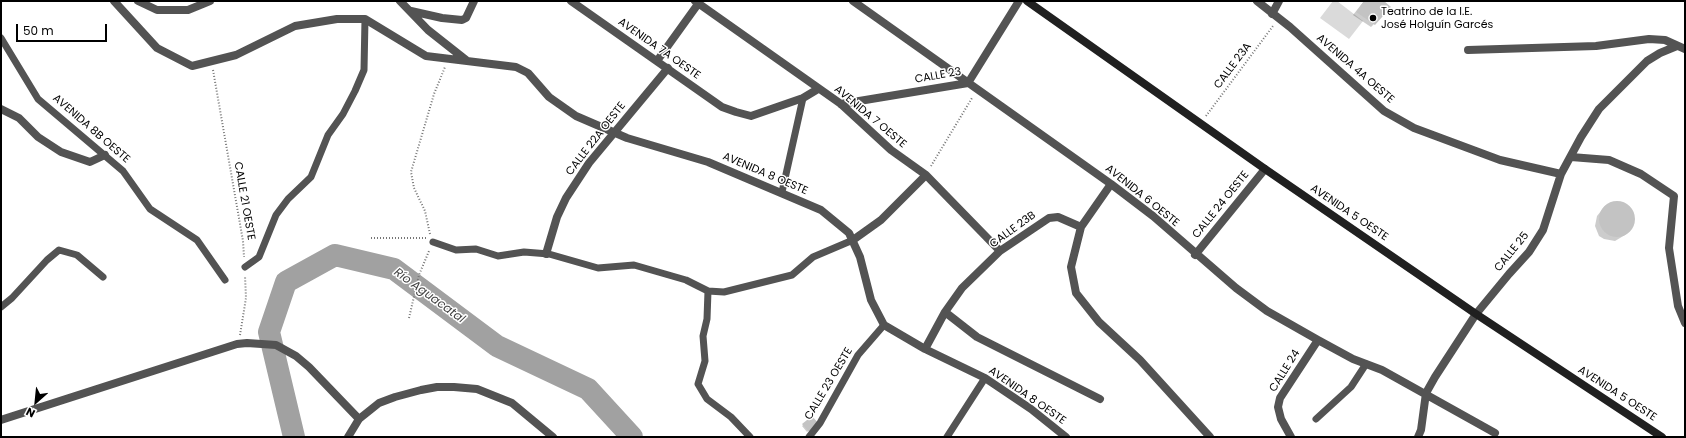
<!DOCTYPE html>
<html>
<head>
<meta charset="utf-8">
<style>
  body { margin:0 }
  #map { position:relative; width:1686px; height:438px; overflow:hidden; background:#fff; font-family:Poppins,sans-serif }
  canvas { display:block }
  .frame { position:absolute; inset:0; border:2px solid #000; pointer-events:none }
  .north { position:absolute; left:16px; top:382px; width:40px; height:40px; -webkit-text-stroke:3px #fff; paint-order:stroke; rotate:207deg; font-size:11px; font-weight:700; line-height:16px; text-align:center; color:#000 }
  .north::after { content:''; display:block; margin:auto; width:14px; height:18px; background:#000; clip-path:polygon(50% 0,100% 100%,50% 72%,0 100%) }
  .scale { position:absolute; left:16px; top:24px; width:91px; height:18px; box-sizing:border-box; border:2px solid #000; border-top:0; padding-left:5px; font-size:12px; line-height:14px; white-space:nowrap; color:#000; -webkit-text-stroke:3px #fff; paint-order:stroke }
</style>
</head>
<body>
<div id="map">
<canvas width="1686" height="438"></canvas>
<div class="frame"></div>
<div class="north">N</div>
<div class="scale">50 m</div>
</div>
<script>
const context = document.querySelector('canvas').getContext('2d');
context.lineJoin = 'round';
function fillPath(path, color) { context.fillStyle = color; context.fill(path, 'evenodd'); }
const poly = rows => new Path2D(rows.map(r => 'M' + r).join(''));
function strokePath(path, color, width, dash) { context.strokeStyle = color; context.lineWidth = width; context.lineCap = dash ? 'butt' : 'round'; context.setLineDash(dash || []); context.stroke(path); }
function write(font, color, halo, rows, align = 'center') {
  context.font = font + ' Poppins,sans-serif'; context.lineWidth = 3; context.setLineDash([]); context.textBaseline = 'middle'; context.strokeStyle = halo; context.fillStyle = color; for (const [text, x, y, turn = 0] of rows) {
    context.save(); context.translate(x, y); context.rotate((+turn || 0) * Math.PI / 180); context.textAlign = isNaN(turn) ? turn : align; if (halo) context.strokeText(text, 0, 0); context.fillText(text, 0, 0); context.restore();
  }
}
fillPath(poly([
  [1333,1,1337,1,1363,21,1349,39,1320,18]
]), '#dadada');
fillPath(poly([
  [1364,1,1383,1,1374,24,1371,27,1353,15],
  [1615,202,1626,204,1633,214,1633,225,1625,235,1615,241,1604,239,1599,236,1595,226,1597,216,1605,206],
  [812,417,817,424,807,432,802,426]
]), '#0003');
strokePath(poly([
  [294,437,269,332,286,282,335,255,394,269,497,346,588,389,632,437]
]), '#a1a1a1', 22);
fillPath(poly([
  [1364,1,1384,1,1391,7,1375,25,1356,12],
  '1599 219a18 18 0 1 1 36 0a18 18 0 1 1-36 0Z',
  [812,416,819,424,809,432,802,424]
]), '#c3c3c3');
strokePath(poly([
  [213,70,243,241,244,257],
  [1206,116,1273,26],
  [931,166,972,98],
  [430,234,425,211,414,188,411,172,434,94,445,67],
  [371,238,426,238],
  [409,318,419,275,429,251],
  [240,335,246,298,245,276]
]), '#757575', 2, [1, 2]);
strokePath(poly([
  [1,38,38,99,123,171,150,209,197,240,225,280],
  [782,192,803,98],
  [433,242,456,250,476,249,498,256,524,252,549,254,598,268,634,265,686,280,708,291,724,292,792,275,813,257,853,240],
  [245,267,259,257,276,215,288,199,311,177,328,135,343,114,355,91,364,70,365,19],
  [708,291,707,319,703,336,705,361,698,384,707,399,731,417,750,437],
  [1,307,12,298,47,260,59,250,77,255,103,277],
  [1316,419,1351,387,1366,364],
  [809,437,820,423,858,355,884,325],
  [947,437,985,378]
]), '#535353', 7);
strokePath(poly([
  [114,1,157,48,192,66,236,55,295,26,337,19,365,19,426,56,516,67,528,73,549,97,576,116,627,138,708,162,821,210,849,233,860,257,871,300,884,325,925,349,985,378,1031,409,1066,437],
  [138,1,157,10,188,10,210,1],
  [400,1,428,30,466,60],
  [571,1,722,107,736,112,751,116,803,98,818,89],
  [695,1,841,104,891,150,926,175,1000,251],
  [853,1,1111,184,1153,216,1236,288,1267,311,1318,340,1353,359,1382,370,1495,433],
  [1257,1,1290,27,1384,111,1414,128,1500,160,1561,174],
  [411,11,442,18,462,20,466,18,474,1],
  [1272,14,1279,1],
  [1468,50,1596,46,1649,39,1665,40,1685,49],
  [657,61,698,4],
  [841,104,968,83,1019,1],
  [1,109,19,118,38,137,61,152,90,162,105,155],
  [1571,157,1609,160,1641,174,1674,196,1669,248,1678,306,1685,323],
  [1081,227,1071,267,1076,293,1099,322,1140,360,1210,437],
  [853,240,881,220,926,175],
  [546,254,557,217,566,198,589,163,668,68],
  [1195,255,1265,169],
  [945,312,977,337,1100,399],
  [925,349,945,312,962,288,1000,251,1049,218,1058,217,1081,227,1111,184],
  [1,420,237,344,247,343,276,345,296,356,309,367,359,419],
  [348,437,359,419,379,403,395,397,421,390,437,387,454,387,477,389,512,403,553,437],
  [1291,437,1281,419,1278,407,1280,398,1318,340],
  [1418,437,1421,430,1426,393,1435,377,1476,314,1509,274,1529,252,1543,230,1561,174,1581,137,1599,109,1647,61,1660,53,1677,46]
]), '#535353', 8);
strokePath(poly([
  [1027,1,1265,169,1476,314,1662,437]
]), '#202020', 8);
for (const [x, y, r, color] of [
  [1373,18,4,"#000"]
]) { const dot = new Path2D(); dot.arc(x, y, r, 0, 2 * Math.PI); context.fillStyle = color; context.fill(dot); strokePath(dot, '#fff', 1.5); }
write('11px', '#000', '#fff', [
  ["Teatrino de la I.E.",1381,12],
  ["José Holguín Garcés",1381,25]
], 'left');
write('11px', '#000', '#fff', [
  ["AVENIDA 7A OESTE",659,49,35],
  ["CALLE 23A",1233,66,-53],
  ["AVENIDA 4A OESTE",1355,69,41],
  ["CALLE 23",938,76,-10],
  ["AVENIDA 7 OESTE",870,117,40],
  ["AVENIDA 8B OESTE",91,129,41],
  ["CALLE 22A OESTE",596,139,-52],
  ["AVENIDA 8 OESTE",765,174,23],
  ["AVENIDA 6 OESTE",1142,196,39],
  ["CALLE 21 OESTE",244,201,80],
  ["CALLE 24 OESTE",1221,205,-51],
  ["AVENIDA 5 OESTE",1349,213,34],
  ["CALLE 23B",1013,230,-36],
  ["CALLE 25",1512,252,-51],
  ["CALLE 24",1285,371,-58],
  ["CALLE 23 OESTE",829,384,-59],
  ["AVENIDA 5 OESTE",1617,394,33],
  ["AVENIDA 8 OESTE",1027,396,35]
]);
write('italic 12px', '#424242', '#fff', [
  ["Río Aguacatal",429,296,36]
]);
</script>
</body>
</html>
